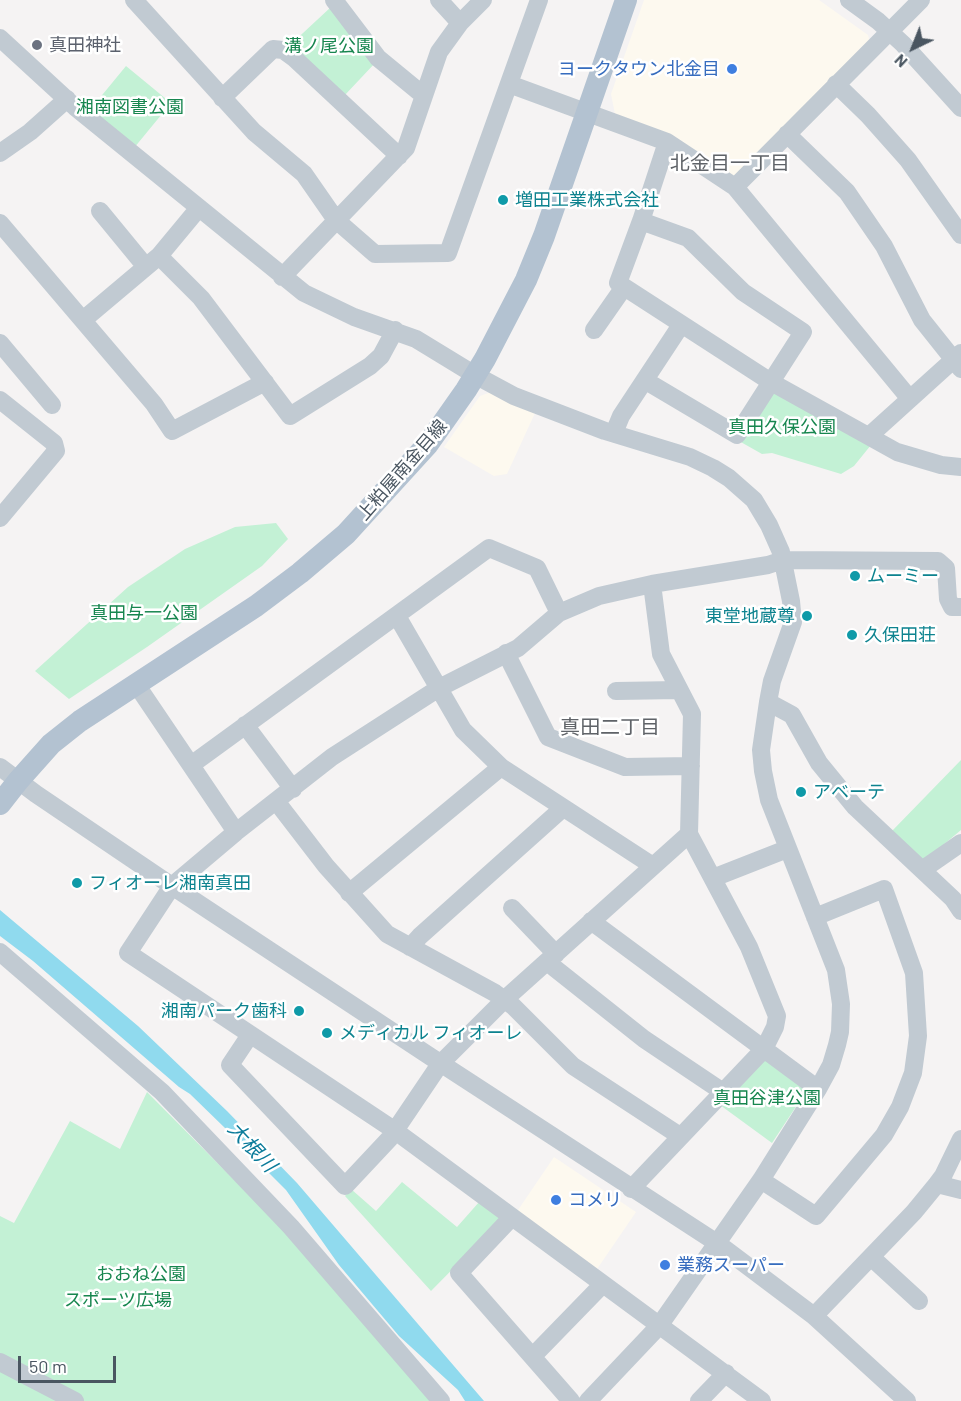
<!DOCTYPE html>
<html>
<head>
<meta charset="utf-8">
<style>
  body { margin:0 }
  #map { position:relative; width:961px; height:1401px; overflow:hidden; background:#f5f3f3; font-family:Barlow,sans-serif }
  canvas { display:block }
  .north { position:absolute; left:883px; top:18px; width:60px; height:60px; -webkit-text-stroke:4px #fff; paint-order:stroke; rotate:223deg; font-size:16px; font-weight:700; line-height:24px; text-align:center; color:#4a5661 }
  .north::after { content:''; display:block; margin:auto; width:21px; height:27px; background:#4a5661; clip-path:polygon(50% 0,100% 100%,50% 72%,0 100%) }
  .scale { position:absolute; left:18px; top:1356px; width:98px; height:27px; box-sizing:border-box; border:3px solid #4a5661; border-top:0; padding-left:8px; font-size:18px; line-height:21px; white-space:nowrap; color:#4a5661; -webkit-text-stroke:4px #fff; paint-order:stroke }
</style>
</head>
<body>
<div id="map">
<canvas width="961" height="1401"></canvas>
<div class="north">N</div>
<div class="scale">50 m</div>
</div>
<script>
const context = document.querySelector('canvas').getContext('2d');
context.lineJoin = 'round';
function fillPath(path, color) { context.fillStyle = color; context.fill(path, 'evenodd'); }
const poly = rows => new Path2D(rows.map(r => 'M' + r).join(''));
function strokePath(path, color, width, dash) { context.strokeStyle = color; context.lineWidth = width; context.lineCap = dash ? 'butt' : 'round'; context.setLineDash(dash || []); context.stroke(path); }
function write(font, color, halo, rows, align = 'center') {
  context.font = font + ' Barlow,"Noto Sans JP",sans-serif'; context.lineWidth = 5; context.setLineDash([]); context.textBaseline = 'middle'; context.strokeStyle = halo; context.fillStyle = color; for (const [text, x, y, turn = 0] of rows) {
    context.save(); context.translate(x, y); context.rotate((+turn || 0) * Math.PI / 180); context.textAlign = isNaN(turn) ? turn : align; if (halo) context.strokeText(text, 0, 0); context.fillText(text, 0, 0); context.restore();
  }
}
fillPath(poly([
  [644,0,819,0,868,35,870,43,734,180,615,114,611,94],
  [491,392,535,413,507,474,494,476,444,447,480,396],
  [554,1157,636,1212,595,1272,516,1213]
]), '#fdf9ef');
fillPath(poly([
  [331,7,376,62,344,96,289,46],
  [126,66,171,103,134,148,89,111],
  [775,393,871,445,854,466,841,474,772,453,762,454,739,441,767,397],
  [276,523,288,539,262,566,147,647,69,699,35,671,128,587,185,549,235,527],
  [961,760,961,830,924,861,892,831],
  [763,1060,768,1060,807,1090,772,1143,720,1105],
  [147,1092,274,1220,433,1401,0,1401,0,1216,14,1223,70,1121,120,1149],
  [402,1182,457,1227,480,1201,500,1217,500,1221,431,1291,345,1196,351,1189,376,1211]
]), '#c3f1d5');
fillPath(poly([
  [0,910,138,1026,227,1111,297,1183,484,1401,465,1401,458,1390,399,1336,339,1265,286,1190,243,1147,231,1130,226,1129,190,1094,179,1087,33,961,0,936]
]), '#90daee');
strokePath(poly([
  [134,0,254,132,304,174,336,220,375,254,448,253,539,0],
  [334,0,378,58,423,95],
  [439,0,460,23],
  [849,0,878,21,903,44,961,108],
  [0,38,75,107,304,293,354,317,416,339,475,375,514,396,605,431,690,457,713,468,729,478,754,500,769,525,781,552,791,601,793,622,772,681,768,702,761,750,763,771,769,800,836,970,841,1004,840,1032,837,1045,831,1065,818,1089,761,1180,659,1326,588,1401],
  [509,84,667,142,735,187,910,399],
  [836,84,868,115,908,160,961,235],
  [222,98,273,49,283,50,294,58,399,156],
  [787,134,847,192,884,246,922,320,961,369],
  [667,142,641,221,618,283,771,382,897,452,941,465,961,467],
  [0,153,30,132,67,99],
  [735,187,921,0],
  [100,211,146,267],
  [641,221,688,238,743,292,803,332,737,435,646,381],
  [0,223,154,404,172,431,265,382],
  [159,256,201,298,290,416,370,366,381,356,395,330],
  [282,277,406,148,439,52,460,23,483,0],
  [83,320,159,256,198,209],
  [594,330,624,287],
  [0,343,52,405],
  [0,400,54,443,56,451,0,518],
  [614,433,621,416,681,325],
  [869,436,961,353],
  [397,616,463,730,501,767,653,866],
  [506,653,548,737,625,767,691,766],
  [136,684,236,832],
  [616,691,679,690],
  [768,702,792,715,819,763,855,807,953,899,961,911],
  [245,725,293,789],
  [191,765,489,548,537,568,559,613],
  [0,767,36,794,172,886,431,1057,717,1243,814,1316,907,1401],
  [276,801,326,866,387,934,495,993,513,1006,573,1066,680,1136],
  [922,870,961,843],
  [713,878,787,849],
  [349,893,501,767],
  [512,908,556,954],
  [591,921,818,1089],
  [410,947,420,936,563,808],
  [0,952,162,1092,291,1227,441,1401],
  [547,962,644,1039,723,1092],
  [250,1035,230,1065,345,1186,390,1138,440,1064,504,1000,689,834],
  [761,1180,816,1216,884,1135,900,1107,913,1073,918,1036,914,973,884,889,815,917],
  [937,1184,961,1190],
  [631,1189,764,1049,775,1027,777,1016,749,947,689,834,692,714,661,654,652,584],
  [512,1217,459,1273,571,1401],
  [871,1257,919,1301],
  [814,1316,914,1212,937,1184,943,1176,961,1139],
  [533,1356,603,1284],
  [0,1362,75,1401],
  [699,1401,726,1373],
  [762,1401,394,1130,128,953,172,886,236,832,332,757,439,688,518,648,559,613,599,596,652,584,768,565,783,560,938,561,946,568,948,599,952,607,961,607]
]), '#c1cad2', 18);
strokePath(poly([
  [0,804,18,781,51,744,80,721,256,606,300,573,346,534,428,444,466,390,485,359,526,280,544,236,626,0]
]), '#b3c2d1', 22);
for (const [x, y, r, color] of [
  [37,45,6,"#6b7280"],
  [732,69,6,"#3f7fe0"],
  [503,200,6,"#0f9aa8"],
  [855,576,6,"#0f9aa8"],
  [807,616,6,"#0f9aa8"],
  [852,635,6,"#0f9aa8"],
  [801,792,6,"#0f9aa8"],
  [77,883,6,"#0f9aa8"],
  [299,1011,6,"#0f9aa8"],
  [327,1033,6,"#0f9aa8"],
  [556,1200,6,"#3f7fe0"],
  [665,1265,6,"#3f7fe0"]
]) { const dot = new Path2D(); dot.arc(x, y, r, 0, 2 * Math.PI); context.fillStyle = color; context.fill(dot); strokePath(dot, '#fff', 2); }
write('18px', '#5b616d', '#fff', [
  ["真田神社",49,45]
], 'left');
write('18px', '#17864f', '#fff', [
  ["溝ノ尾公園",329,46],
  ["湘南図書公園",130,107],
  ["真田久保公園",782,427],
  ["真田与一公園",144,613],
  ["真田谷津公園",767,1098],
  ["おおね公園",141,1274],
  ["スポーツ広場",118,1300]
]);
write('18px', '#366cbe', '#fff', [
  ["ヨークタウン北金目",720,69,"right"],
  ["コメリ",568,1200],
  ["業務スーパー",677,1265]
], 'left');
write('18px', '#0d838f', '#fff', [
  ["増田工業株式会社",515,200],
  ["ムーミー",867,576],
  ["東堂地蔵尊",795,616,"right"],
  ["久保田荘",864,635],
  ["アベーテ",813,792],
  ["フィオーレ湘南真田",89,883],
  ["湘南パーク歯科",287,1011,"right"],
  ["メディカル フィオーレ",339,1033]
], 'left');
write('18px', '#4a5661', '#fff', [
  ["上粕屋南金目線",402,470,-49]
]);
write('20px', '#5f6368', '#fff', [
  ["北金目一丁目",730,163],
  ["真田二丁目",610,727]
]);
write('italic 20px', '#0c7c9b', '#fff', [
  ["大根川",252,1147,47]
]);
</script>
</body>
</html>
